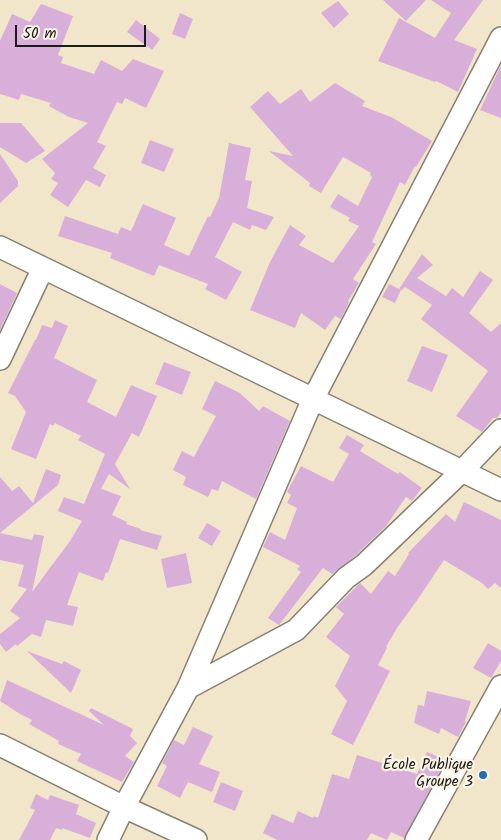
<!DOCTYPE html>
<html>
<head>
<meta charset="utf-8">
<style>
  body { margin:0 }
  #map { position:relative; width:501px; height:840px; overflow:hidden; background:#f2e6ca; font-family:Kalam,sans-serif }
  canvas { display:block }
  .scale { position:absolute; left:15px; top:25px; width:131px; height:22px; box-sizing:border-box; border:2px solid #1c1c1c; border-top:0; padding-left:6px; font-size:15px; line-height:18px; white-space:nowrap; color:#1c1c1c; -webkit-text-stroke:4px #fcf5e5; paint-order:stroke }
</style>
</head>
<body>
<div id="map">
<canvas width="501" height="840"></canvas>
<div class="scale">50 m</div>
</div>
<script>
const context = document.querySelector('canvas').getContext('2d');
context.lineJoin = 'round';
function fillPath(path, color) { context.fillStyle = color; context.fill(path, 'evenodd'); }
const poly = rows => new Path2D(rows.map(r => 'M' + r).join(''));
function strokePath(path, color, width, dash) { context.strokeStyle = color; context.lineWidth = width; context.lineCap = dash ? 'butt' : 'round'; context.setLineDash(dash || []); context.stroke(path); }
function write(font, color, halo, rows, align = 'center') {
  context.font = font + ' Kalam,sans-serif'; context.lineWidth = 4.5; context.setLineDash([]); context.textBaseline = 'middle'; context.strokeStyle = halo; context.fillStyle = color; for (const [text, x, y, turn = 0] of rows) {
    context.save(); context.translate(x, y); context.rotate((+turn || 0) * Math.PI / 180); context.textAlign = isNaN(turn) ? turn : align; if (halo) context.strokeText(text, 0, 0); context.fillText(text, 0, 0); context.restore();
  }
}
fillPath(poly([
  [383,0,426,0,406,21],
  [431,0,483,0,454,40,477,49,458,92,436,81,435,82,378,61,399,18,435,38,451,13],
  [338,1,349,14,334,28,321,13],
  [41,4,73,16,58,55,63,57,61,63,94,74,101,60,122,71,133,59,164,71,146,108,125,98,122,104,117,102,97,142,106,146,93,168,106,175,100,187,86,180,68,207,50,195,58,183,51,179,55,173,42,159,88,123,69,117,49,106,51,103,21,94,19,100,0,94,0,41,12,14,30,22],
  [180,13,193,19,185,39,172,34],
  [136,20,160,39,152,50,127,32],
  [501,65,501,118,480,110],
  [335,83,365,101,362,106,391,117,432,141,416,167,415,166,405,185,400,182,372,242,376,244,353,279,359,283,348,301,349,302,341,319,335,316,325,330,301,313,295,328,250,310,270,262,290,225,306,236,299,245,333,263,359,226,348,221,350,218,330,207,338,194,358,206,372,177,370,175,371,173,343,157,321,193,309,186,310,183,269,151,293,156,250,107,268,91,280,104,301,89,310,102],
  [0,123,21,123,45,151,26,163,0,147],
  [150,140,174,149,164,172,141,163],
  [229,143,251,148,245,180,252,181,247,208,274,217,266,230,252,225,250,230,233,222,232,224,215,257,242,272,226,300,205,289,208,284,159,265,154,276,110,258,112,253,58,236,65,216,118,234,121,227,131,231,143,204,176,218,164,245,189,256,208,216,210,217,219,198],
  [0,154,18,181,18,186,0,203],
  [422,254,433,265,417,278,446,296,452,288,463,297,480,271,493,280,469,313,491,332,501,323,501,412,497,418,493,418,482,432,456,416,488,371,421,319,432,305,405,287,401,291,399,289],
  [0,284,17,293,0,330],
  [389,284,401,290,395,303,382,297],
  [55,320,68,326,54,358,97,380,87,402,116,417,131,385,157,396,139,437,132,433,115,464,130,489,109,474,101,489,121,496,112,515,127,522,126,524,141,529,140,530,162,536,157,550,120,539,108,573,106,572,103,581,79,572,67,605,78,607,73,626,46,620,41,637,32,634,17,646,16,644,6,652,0,644,0,634,20,618,10,611,27,589,18,586,24,565,0,560,0,477,12,491,19,486,33,503,46,469,61,475,58,485,0,533,32,540,34,534,44,536,32,592,70,541,82,521,58,511,64,497,84,504,105,454,78,440,81,436,55,423,53,426,50,424,36,459,11,449,26,412,15,396,8,393,35,340,36,340,42,325,52,328],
  [422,346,448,355,432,392,407,381],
  [164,362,191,372,182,395,155,384],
  [215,381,240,393,259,411,263,406,290,421,256,499,222,481,218,491,212,489,208,497,183,485,186,477,173,470,182,451,194,457,216,416,202,409],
  [347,435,364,445,360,451,398,474,400,472,422,488,412,501,406,497,386,526,356,555,332,574,323,568,279,625,268,618,301,572,297,569,300,566,263,547,270,532,285,540,297,508,287,503,291,495,287,492,301,466,333,482,349,454,339,448],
  [464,502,501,520,501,588,495,583,488,589,482,583,444,560,418,599,397,628,386,647,387,648,378,665,390,671,353,745,331,734,347,701,335,686,350,656,326,637,344,614,336,607,360,583,371,594,388,571,395,576,409,554,408,553,446,514,455,522],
  [207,523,221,531,212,546,198,538],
  [186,553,192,583,167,588,161,559],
  [488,643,501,651,501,661,491,678,473,668],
  [27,651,62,664,64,661,81,670,71,693],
  [7,680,104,725,89,711,91,708,133,729,130,736,137,743,125,756,134,762,122,782,77,761,81,754,58,744,59,741,29,724,32,720,20,714,0,701],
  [427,691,471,701,465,721,466,722,458,737,441,728,439,734,414,723,418,705,424,706],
  [193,727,213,736,199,764,220,772,212,792,188,782,180,798,157,786,167,766,162,763,174,740,184,745],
  [427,752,446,760,404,838,391,832,387,840,371,833,367,840,277,840,263,833,272,814,293,823,298,811,313,818,314,816,318,818,332,774,349,779,357,755,417,774],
  [221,782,243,791,235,811,213,802],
  [36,794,48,800,50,795,79,805,76,814,96,823,90,838,62,828,62,830,56,828,50,840,19,840,35,810,30,808]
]), '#d8afd9');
const minor = poly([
  [0,247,501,490],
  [0,359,43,268],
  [188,688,296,630,346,578,364,565,462,471,501,430],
  [0,745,124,807,196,840],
  [108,840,124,807,188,688,313,399,501,38],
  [416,840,501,686]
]);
strokePath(minor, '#878173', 24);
strokePath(minor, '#fff', 21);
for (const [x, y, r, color] of [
  [483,775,5,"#1f6fb2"]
]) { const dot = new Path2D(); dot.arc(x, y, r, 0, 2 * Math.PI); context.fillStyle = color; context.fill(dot); strokePath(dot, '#fcf5e5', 2); }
write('15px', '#1c1c1c', '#fcf5e5', [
  ["École Publique",473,766],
  ["Groupe 3",473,783]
], 'right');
</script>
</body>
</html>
